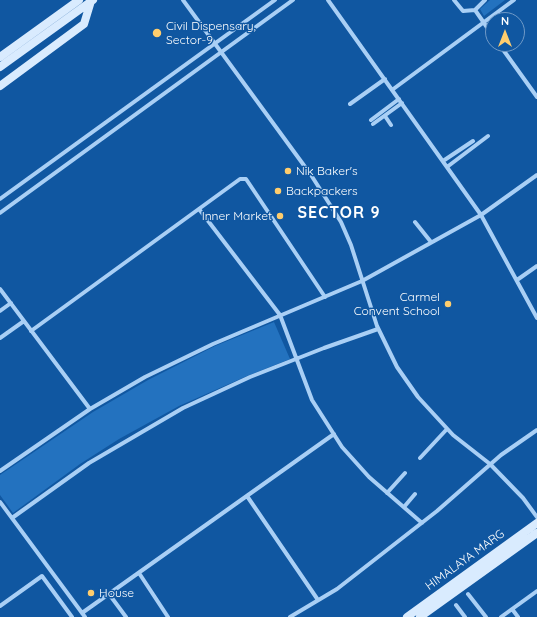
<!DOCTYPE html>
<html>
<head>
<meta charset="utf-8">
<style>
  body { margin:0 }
  #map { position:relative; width:537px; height:617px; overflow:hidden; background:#1057a1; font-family:Quicksand,sans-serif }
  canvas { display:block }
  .north { position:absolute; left:485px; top:12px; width:40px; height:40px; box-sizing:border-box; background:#1057a1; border:1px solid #709ac7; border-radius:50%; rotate:0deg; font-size:11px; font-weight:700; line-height:16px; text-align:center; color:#fff }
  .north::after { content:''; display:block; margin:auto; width:14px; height:18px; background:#ffcd6d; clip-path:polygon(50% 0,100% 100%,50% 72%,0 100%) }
</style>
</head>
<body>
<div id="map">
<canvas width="537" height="617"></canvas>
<div class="north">N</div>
</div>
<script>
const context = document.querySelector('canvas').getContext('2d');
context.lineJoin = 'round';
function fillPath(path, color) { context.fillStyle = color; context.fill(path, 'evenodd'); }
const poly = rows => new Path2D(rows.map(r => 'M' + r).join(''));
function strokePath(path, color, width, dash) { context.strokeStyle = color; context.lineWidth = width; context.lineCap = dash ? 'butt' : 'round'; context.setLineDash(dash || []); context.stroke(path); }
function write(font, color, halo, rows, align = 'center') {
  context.font = font + ' Quicksand,sans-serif'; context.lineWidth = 3; context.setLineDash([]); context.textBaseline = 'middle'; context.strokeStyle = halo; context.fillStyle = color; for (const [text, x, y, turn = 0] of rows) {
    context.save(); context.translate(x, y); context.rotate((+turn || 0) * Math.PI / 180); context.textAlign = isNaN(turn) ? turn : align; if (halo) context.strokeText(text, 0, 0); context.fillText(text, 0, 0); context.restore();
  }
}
fillPath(poly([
  [490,0,505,0,484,16,480,9],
  [274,322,290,359,247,376,179,406,119,439,80,464,13,513,0,495,0,475,93,412,148,380,215,346]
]), '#2372bf');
strokePath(poly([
  [183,0,311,175,341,222,351,245,377,326,397,367,418,397,453,435,490,464,523,498,537,517],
  [328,0,481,215,537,318],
  [454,0,463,11,475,10],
  [485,0,475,10,493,36],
  [499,44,537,97],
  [392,90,514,0],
  [350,104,385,79],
  [385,116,391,125],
  [371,120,399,99],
  [373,124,402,103],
  [443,161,473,141],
  [447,167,488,136],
  [0,199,275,0],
  [199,209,280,315,312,400,342,447,369,477,422,523],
  [0,213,293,0],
  [415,222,431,242],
  [517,280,537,266],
  [0,289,90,409],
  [0,311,11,303],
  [31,331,240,179,246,179,325,297],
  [0,338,24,321],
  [420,458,447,429],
  [0,471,90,409,145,377,213,344,362,281,481,215,537,175],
  [387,493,405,473],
  [247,496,318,600],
  [0,502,85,617],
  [404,507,415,494],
  [12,518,89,463,183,408,250,377,324,348,378,329],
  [139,573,168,617],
  [109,594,126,617],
  [468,594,486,617],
  [456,605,465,617],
  [0,606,42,576,72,617],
  [512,609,518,617],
  [82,613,334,434],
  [290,617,337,589,437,511,501,455,537,430],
  [501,617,537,591]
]), '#a9cff5', 4);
strokePath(poly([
  [0,57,79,0],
  [0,67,93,0],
  [0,86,84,24,91,1],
  [407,617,537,523],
  [420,617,537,533]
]), '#d9ebfe', 8);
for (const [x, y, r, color] of [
  [157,33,5,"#ffcd6d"],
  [288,171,4,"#ffcd6d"],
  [278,191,4,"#ffcd6d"],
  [280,216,4,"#ffcd6d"],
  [448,304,4,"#ffcd6d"],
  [91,593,4,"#ffcd6d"]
]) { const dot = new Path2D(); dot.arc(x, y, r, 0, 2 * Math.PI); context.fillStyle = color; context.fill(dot); strokePath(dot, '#1057a1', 1.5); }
write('12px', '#fff', '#1057a1', [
  ["Civil Dispensary,",166,26],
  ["Sector-9",166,40],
  ["Nik Baker's",296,171],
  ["Backpackers",286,191],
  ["Inner Market",272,216,"right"],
  ["Carmel",440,297,"right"],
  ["Convent School",440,311,"right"],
  ["House",99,593]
], 'left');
write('12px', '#fff', '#1057a1', [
  ["HIMALAYA MARG",465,560,-36]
]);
context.letterSpacing = '1px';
write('bold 16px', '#fff', '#1057a1', [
  ["SECTOR 9",339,213]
]);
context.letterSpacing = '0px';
</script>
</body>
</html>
